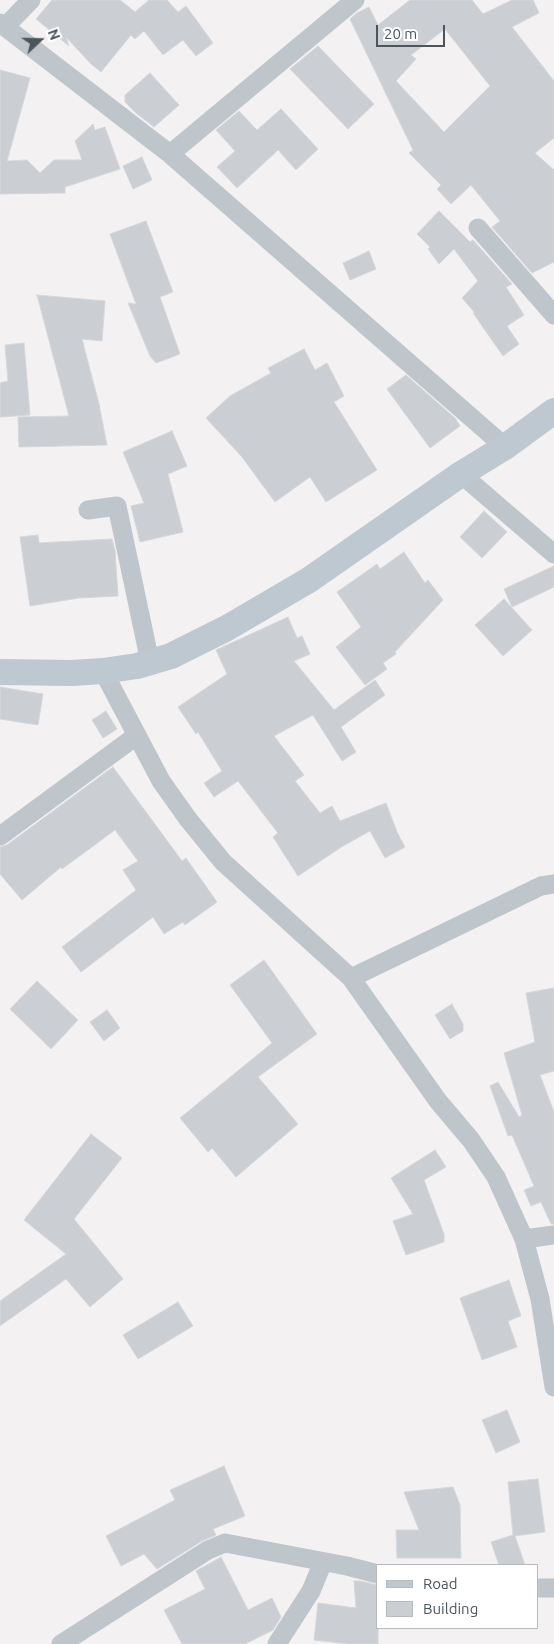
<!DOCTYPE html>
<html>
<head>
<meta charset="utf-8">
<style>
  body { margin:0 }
  #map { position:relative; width:554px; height:1644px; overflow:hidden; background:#f3f1f1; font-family:Ubuntu,sans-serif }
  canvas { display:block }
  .legend { position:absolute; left:376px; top:1564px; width:162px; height:65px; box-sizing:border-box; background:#fff; border:1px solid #b7bbbe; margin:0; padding:6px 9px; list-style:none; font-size:15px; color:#4a555c }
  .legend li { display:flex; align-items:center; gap:10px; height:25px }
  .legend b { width:25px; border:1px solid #b7bbbe }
  .north { position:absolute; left:15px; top:15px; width:50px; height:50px; -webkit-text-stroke:4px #fff; paint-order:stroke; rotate:69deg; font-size:14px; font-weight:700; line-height:20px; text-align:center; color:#4a555c }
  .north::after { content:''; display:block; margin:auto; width:18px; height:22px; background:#4a555c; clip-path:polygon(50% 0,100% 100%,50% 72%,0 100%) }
  .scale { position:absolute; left:376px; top:25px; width:69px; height:22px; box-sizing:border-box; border:2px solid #4a555c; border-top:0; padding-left:6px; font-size:15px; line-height:18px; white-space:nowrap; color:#4a555c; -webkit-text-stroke:4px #fff; paint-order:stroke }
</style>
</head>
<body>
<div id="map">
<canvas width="554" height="1644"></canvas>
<ul class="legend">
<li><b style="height:6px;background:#bec8d0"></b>Road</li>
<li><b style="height:14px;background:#cbced3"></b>Building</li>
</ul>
<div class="north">N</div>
<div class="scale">20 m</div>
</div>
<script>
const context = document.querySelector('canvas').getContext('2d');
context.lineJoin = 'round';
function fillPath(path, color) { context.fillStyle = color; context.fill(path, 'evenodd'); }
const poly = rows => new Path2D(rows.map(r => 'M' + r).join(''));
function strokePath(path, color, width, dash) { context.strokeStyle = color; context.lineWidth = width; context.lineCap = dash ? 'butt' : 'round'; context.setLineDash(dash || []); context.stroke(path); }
const building = poly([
  [52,0,120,0,135,12,149,0,167,0,178,12,186,6,213,43,196,56,183,40,163,55,144,31,135,39,131,35,101,72,91,64,66,37,69,46,36,19,52,0],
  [410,0,472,0,483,14,512,0,533,0,539,13,512,27,554,81,554,138,535,153,554,170,554,262,532,273,492,227,500,221,471,185,451,204,437,189,441,185,409,153,413,150,350,19,357,13,369,7,378,25,410,0],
  [445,29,490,86,444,132,396,81,416,59,411,55,445,29],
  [318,46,374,104,348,129,290,69,318,46],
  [0,70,30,78,7,161,27,160,40,173,54,160,82,160,75,141,93,124,95,130,105,127,120,169,65,187,65,193,0,194,0,70],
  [150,73,179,105,154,127,136,113,125,102,125,95,150,73],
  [281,109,318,149,296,170,278,150,237,188,217,167,235,151,216,130,239,111,257,130,281,109],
  [142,157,152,180,133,189,123,166,142,157],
  [439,211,470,242,473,240,512,284,506,287,524,315,507,326,519,344,503,356,473,313,475,313,462,298,478,281,454,249,439,264,428,249,430,247,417,234,439,211],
  [146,221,173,292,160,297,180,354,156,363,150,356,128,303,136,304,110,234,146,221],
  [369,251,376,269,350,280,343,263,369,251],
  [37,295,105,301,102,341,82,339,99,404,107,445,19,447,18,417,69,416,37,295],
  [24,343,30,415,0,417,0,383,8,381,5,345,24,343],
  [304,349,315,370,327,363,344,396,334,402,377,470,326,502,310,477,275,502,242,457,206,418,230,396,271,373,268,368,304,349],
  [406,375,455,418,460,426,430,448,387,389,406,375],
  [172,431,187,466,168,474,183,532,140,542,131,506,144,503,123,452,172,431],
  [484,511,507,532,482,558,460,537,484,511],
  [38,535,39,543,112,539,115,550,118,596,79,598,30,606,20,537,38,535],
  [404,552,425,583,428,580,443,600,395,652,396,654,383,663,387,669,365,685,336,647,361,627,337,592,377,564,380,569,404,552],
  [554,566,554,587,512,607,504,589,554,566],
  [504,599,532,630,503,656,475,625,504,599],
  [288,617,297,638,302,636,310,654,294,661,334,710,375,680,385,695,341,727,356,752,342,761,313,715,274,736,304,775,295,781,320,813,332,806,340,821,386,803,397,832,405,847,385,858,370,831,343,846,298,876,273,837,278,833,238,781,214,797,204,783,222,771,198,732,196,734,178,707,227,674,216,650,288,617],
  [0,687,43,694,38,725,0,719,0,687],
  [106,711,117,729,103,738,92,720,106,711],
  [113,767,182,861,186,858,217,902,185,925,183,922,164,934,153,917,81,972,62,947,136,890,123,870,138,861,115,830,62,869,61,867,22,900,0,874,0,847,7,845,113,767],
  [264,960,317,1034,258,1077,298,1124,236,1177,212,1148,208,1152,180,1118,272,1043,230,985,264,960],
  [37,981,78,1020,51,1049,10,1009,37,981],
  [554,988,554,1071,540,1075,554,1112,554,1224,551,1224,541,1202,531,1206,524,1190,534,1186,512,1135,508,1136,490,1086,498,1082,519,1117,522,1115,504,1053,535,1042,526,993,554,988],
  [452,1004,463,1024,463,1031,450,1039,435,1015,452,1004],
  [107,1010,120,1028,104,1041,90,1022,107,1010],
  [91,1134,122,1158,74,1219,123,1279,90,1307,66,1279,0,1326,0,1301,66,1254,24,1220,91,1134],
  [435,1150,446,1167,424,1180,444,1234,444,1242,406,1255,393,1221,413,1214,391,1178,435,1150],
  [509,1280,521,1316,508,1321,517,1347,482,1360,460,1298,509,1280],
  [178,1302,193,1326,138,1359,123,1335,178,1302],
  [507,1410,520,1442,496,1453,482,1420,507,1410],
  [224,1466,245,1516,213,1529,216,1535,202,1541,157,1569,144,1554,121,1566,106,1536,175,1500,170,1490,224,1466],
  [538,1479,545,1532,515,1536,525,1565,499,1565,491,1542,513,1535,508,1482,538,1479],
  [453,1487,460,1505,461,1558,397,1558,396,1530,419,1530,404,1492,453,1487],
  [221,1557,248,1610,272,1598,281,1617,273,1630,245,1644,182,1644,164,1610,205,1589,196,1571,221,1557],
  [354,1581,360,1581,378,1585,378,1644,348,1644,314,1640,318,1603,356,1608,354,1581]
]);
fillPath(building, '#cbced3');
strokePath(building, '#d5d7db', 1);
strokePath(poly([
  [0,23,170,154,505,447],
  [5,27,31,0],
  [170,154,355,0],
  [478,228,554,315],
  [461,474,554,554],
  [88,510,117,506,150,662],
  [103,671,161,781,188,819,223,862,351,978,438,1101,471,1140,496,1177,524,1239,540,1299,554,1387],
  [0,836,136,736],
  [351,978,541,886,554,884],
  [524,1239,554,1235],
  [538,1588,554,1588],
  [61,1644,208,1550,225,1543,347,1566,378,1574],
  [277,1644,311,1591,323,1562]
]), '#bec6cc', 19);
strokePath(poly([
  [0,672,72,673,103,671,137,666,171,656,227,628,309,580,461,474,505,447,554,411]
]), '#bec8d0', 26);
</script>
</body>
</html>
